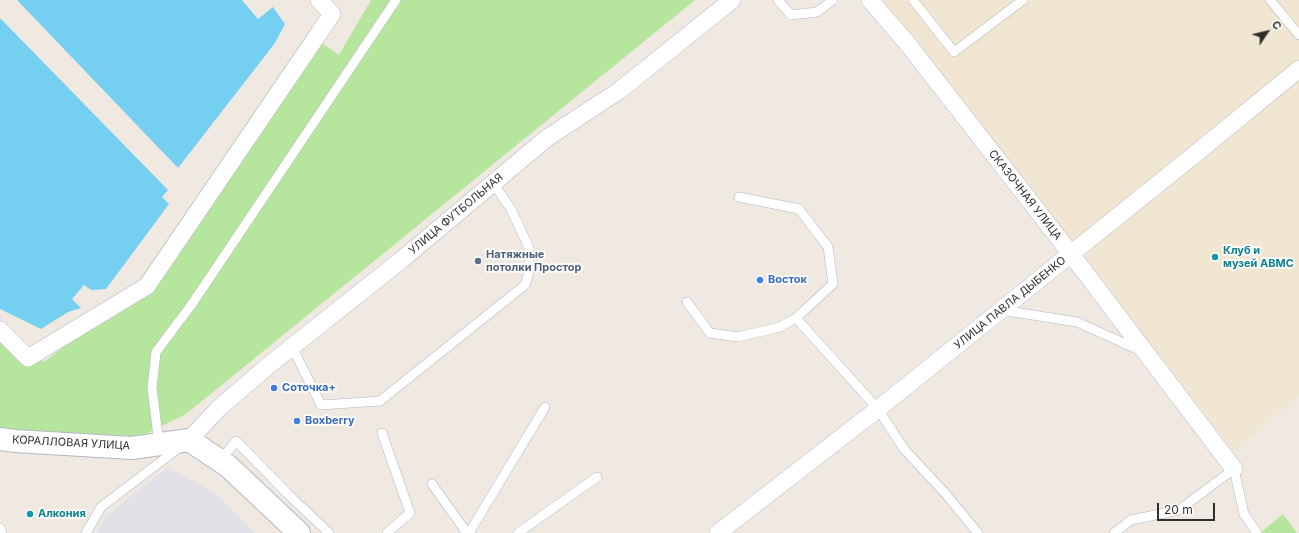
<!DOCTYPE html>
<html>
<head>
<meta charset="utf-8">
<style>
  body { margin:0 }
  #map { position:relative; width:1299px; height:533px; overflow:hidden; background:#efe9e1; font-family:Inter,sans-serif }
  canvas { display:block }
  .north { position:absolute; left:1247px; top:12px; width:40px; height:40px; -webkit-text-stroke:3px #fff; paint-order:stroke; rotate:55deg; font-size:11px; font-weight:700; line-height:16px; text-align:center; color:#2e2e2e }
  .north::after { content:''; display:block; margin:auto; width:14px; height:18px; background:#2e2e2e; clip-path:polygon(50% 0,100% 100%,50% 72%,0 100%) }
  .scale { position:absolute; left:1157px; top:503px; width:58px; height:18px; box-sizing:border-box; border:2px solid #2e2e2e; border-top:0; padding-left:5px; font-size:12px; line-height:14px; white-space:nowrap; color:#2e2e2e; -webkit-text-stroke:3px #fff; paint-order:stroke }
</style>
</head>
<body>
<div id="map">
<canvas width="1299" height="533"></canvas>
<div class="north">С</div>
<div class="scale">20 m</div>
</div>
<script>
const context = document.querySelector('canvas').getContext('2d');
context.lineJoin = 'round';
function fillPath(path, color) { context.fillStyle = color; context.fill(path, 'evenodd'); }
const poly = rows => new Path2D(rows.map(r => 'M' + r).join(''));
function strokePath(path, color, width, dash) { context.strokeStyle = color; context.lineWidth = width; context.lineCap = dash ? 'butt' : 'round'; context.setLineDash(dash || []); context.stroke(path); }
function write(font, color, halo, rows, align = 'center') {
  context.font = font + ' Inter,sans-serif'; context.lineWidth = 3.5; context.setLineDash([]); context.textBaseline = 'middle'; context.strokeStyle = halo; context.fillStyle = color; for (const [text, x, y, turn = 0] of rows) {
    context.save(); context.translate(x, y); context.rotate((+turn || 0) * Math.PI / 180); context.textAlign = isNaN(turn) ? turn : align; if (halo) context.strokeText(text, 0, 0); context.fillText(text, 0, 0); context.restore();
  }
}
fillPath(poly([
  [168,467,217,494,255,533,97,533,106,516]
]), '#e3e1e8');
fillPath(poly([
  [884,0,1299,0,1299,397,1234,451]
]), '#f0e6d1');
fillPath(poly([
  [371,0,695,0,186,414,138,438,0,430,0,324,44,362,128,297,308,33,339,55],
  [1283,514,1297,533,1260,533]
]), '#b6e59e');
fillPath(poly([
  [17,0,242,0,258,19,273,7,285,24,275,43,178,168],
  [0,18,168,190,162,197,169,204,106,289,91,290,84,285,72,299,81,308,68,312,41,329,0,309]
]), '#75cff0');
const lane = poly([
  [778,0,791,15,817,12,833,0],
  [913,0,954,52,1023,0],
  [1270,0,1299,35],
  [739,197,799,209,828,247,833,284,796,318],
  [687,302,710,333,738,337,780,327,796,318,878,409,904,449,944,492,978,533],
  [1001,310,1077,322,1139,350],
  [292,347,321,405,380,401,525,285,529,272,529,248,511,209,493,183],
  [382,433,410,513,387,533],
  [159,444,152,388,156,352,192,304,396,0],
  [220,461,236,441,291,497,329,533],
  [432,484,467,533],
  [0,528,2,533],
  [86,533,101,507,180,447],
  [469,533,545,407],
  [518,533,597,477],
  [1114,533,1131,520,1179,510,1234,469,1244,514,1257,533]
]);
const street = poly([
  [870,0,907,43,1071,254,1234,469],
  [0,330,28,358,147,286,332,14,319,0],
  [189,440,219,408,269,365,400,261,547,138,620,90,732,0],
  [718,533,878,409,1194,155,1299,69]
]);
const secondary = poly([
  [0,439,15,441,132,448,189,440,228,466,299,533]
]);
strokePath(lane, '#b4b7c1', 10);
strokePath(street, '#b4b7c1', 18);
strokePath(secondary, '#b4b7c1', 24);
strokePath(lane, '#fff', 9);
strokePath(street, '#fff', 17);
strokePath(secondary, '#fff', 22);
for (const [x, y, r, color] of [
  [1215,257,4,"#0f9aa8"],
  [478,261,4,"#5c6f8a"],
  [760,280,4,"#3f7fe0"],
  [274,388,4,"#3f7fe0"],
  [297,421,4,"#3f7fe0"],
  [30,514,4,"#0f9aa8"]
]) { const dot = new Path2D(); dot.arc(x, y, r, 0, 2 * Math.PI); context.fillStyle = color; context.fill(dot); strokePath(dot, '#fff', 1.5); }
write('11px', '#2e2e2e', '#fff', [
  ["СКАЗОЧНАЯ УЛИЦА",1025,195,52],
  ["УЛИЦА ФУТБОЛЬНАЯ",456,214,-40],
  ["УЛИЦА ПАВЛА ДЫБЕНКО",1010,303,-39],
  ["КОРАЛЛОВАЯ УЛИЦА",71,443,3]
]);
write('bold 11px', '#0d838f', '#fff', [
  ["Клуб и",1223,251],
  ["музей АВМС",1223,264],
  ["Алкония",38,514]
], 'left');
write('bold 11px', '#4e5e75', '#fff', [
  ["Натяжные",486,255],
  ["потолки Простор",486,268]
], 'left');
write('bold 11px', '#366cbe', '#fff', [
  ["Восток",768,280],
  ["Соточка+",282,388],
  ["Boxberry",305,421]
], 'left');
</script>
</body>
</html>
